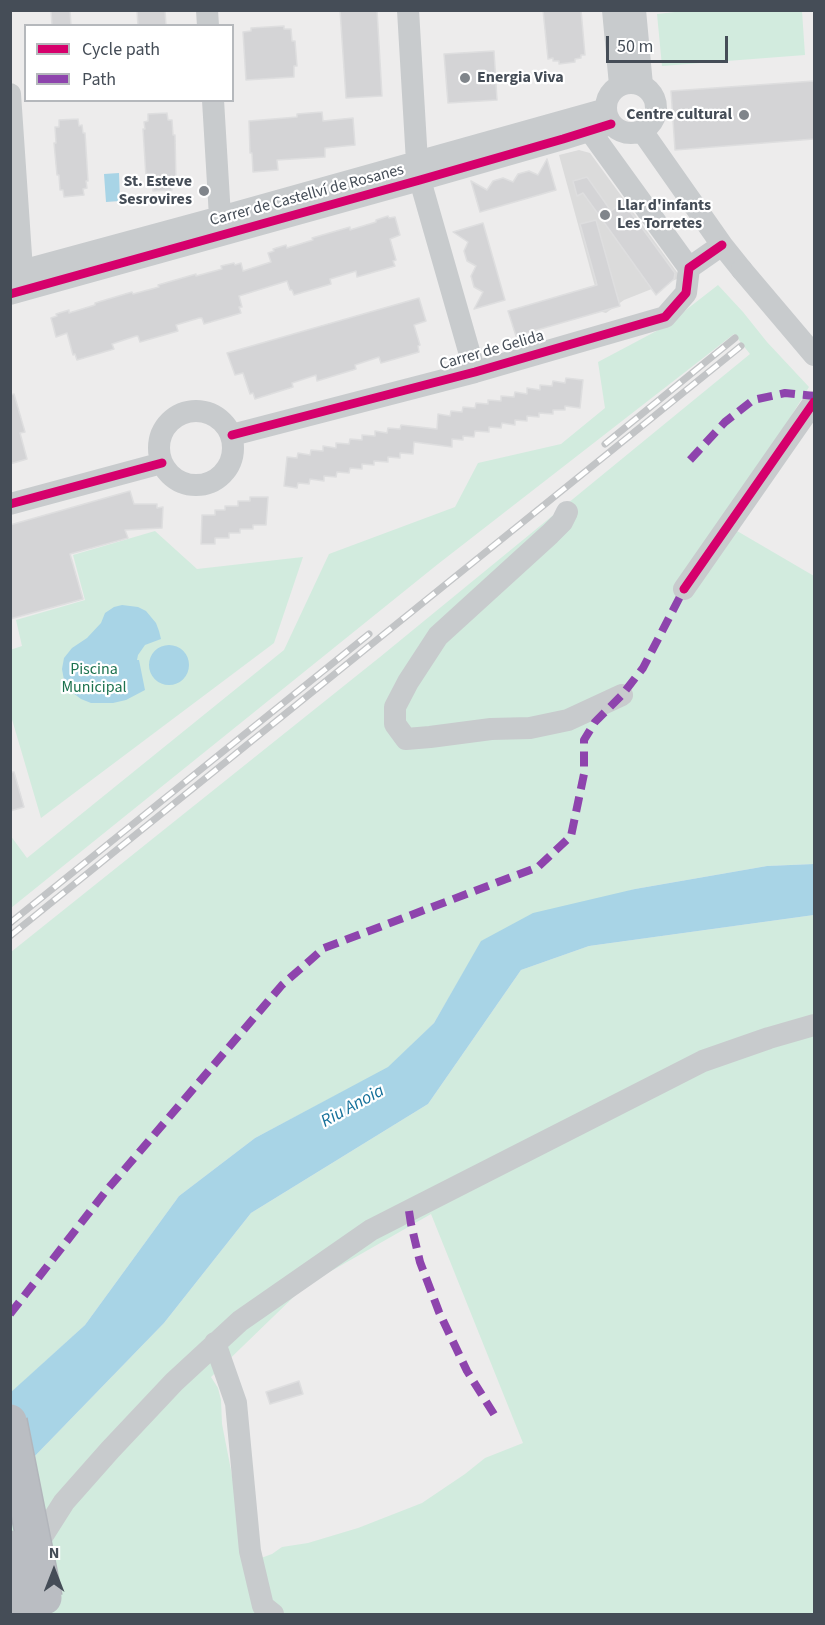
<!DOCTYPE html>
<html>
<head>
<meta charset="utf-8">
<style>
  body { margin:0 }
  #map { position:relative; width:825px; height:1625px; overflow:hidden; background:#edecec; font-family:"Source Sans 3",sans-serif }
  canvas { display:block }
  .frame { position:absolute; inset:0; border:12px solid #454d57; pointer-events:none }
  .legend { position:absolute; left:24px; top:24px; width:210px; height:78px; box-sizing:border-box; background:#fff; border:2px solid #b5b8bc; margin:0; padding:8px 10px; list-style:none; font-size:18px; color:#454d57 }
  .legend li { display:flex; align-items:center; gap:12px; height:30px }
  .legend b { width:30px; border:2px solid #b5b8bc }
  .north { position:absolute; left:24px; top:1541px; width:60px; height:60px; -webkit-text-stroke:4px #fff; paint-order:stroke; rotate:0deg; font-size:16px; font-weight:700; line-height:24px; text-align:center; color:#454d57 }
  .north::after { content:''; display:block; margin:auto; width:21px; height:27px; background:#454d57; clip-path:polygon(50% 0,100% 100%,50% 72%,0 100%) }
  .scale { position:absolute; left:606px; top:36px; width:122px; height:27px; box-sizing:border-box; border:3px solid #454d57; border-top:0; padding-left:8px; font-size:18px; line-height:21px; white-space:nowrap; color:#454d57; -webkit-text-stroke:4px #fff; paint-order:stroke }
</style>
</head>
<body>
<div id="map">
<canvas width="825" height="1625"></canvas>
<div class="frame"></div>
<ul class="legend">
<li><b style="height:8px;background:#d6006c"></b>Cycle path</li>
<li><b style="height:8px;background:#8e44ad"></b>Path</li>
</ul>
<div class="north">N</div>
<div class="scale">50 m</div>
</div>
<script>
const context = document.querySelector('canvas').getContext('2d');
context.lineJoin = 'round';
function fillPath(path, color) { context.fillStyle = color; context.fill(path, 'evenodd'); }
const poly = rows => new Path2D(rows.map(r => 'M' + r).join(''));
function strokePath(path, color, width, dash) { context.strokeStyle = color; context.lineWidth = width; context.lineCap = dash ? 'butt' : 'round'; context.setLineDash(dash || []); context.stroke(path); }
function write(font, color, halo, rows, align = 'center') {
  context.font = font + ' "Source Sans 3",sans-serif'; context.lineWidth = 4.5; context.setLineDash([]); context.textBaseline = 'middle'; context.strokeStyle = halo; context.fillStyle = color; for (const [text, x, y, turn = 0] of rows) {
    context.save(); context.translate(x, y); context.rotate((+turn || 0) * Math.PI / 180); context.textAlign = isNaN(turn) ? turn : align; if (halo) context.strokeText(text, 0, 0); context.fillText(text, 0, 0); context.restore();
  }
}
fillPath(poly([
  [579,150,590,153,679,275,677,279,624,300,606,313,602,312,559,155]
]), '#dbdbdb');
fillPath(poly([
  [693,10,802,11,805,55,662,66,657,14],
  [718,285,743,312,767,342,809,387,771,449,720,521,814,576,814,864,767,866,635,889,482,941,434,1023,388,1068,255,1138,179,1196,85,1325,11,1393,11,952,380,657,750,354,734,334,438,564,11,908,10,835,27,858,284,650,329,554,455,507,478,463,561,444,605,408,598,362,664,327],
  [155,531,197,569,303,557,274,643,41,818,11,716,10,650,22,646,16,620,85,600,73,555],
  [814,915,814,1614,11,1614,11,1477,32,1459,164,1323,251,1213,428,1104,521,970,589,946],
  [431,1214,523,1443,485,1458,465,1474,422,1503,358,1528,308,1543,282,1547,272,1554,261,1558,237,1501,222,1424,221,1400,218,1388,211,1377,305,1286]
]), '#d2ebde');
fillPath(poly([
  [119,173,120,201,106,202,104,174],
  [122,605,138,607,146,611,156,623,159,631,161,639,145,645,138,655,137,660,139,660,145,690,126,700,113,703,91,703,81,699,73,693,64,680,62,669,64,658,72,648,87,638,101,623,105,613,114,607],
  '149 665a20 20 0 1 1 40 0a20 20 0 1 1-40 0Z',
  [814,864,814,915,589,946,521,970,428,1104,251,1213,164,1323,32,1459,11,1477,10,1393,85,1325,179,1196,255,1138,388,1067,434,1023,481,941,533,913,635,889,767,866]
]), '#a8d4e6');
const building = poly([
  [51,10,70,10,71,26,52,26,51,10],
  [137,10,165,10,166,26,138,26,137,10],
  [340,10,377,10,382,96,346,98,340,10],
  [543,10,581,10,585,55,581,55,581,58,575,59,575,62,559,64,559,61,553,61,553,58,548,59,543,10],
  [284,26,284,29,291,29,292,41,295,41,297,66,294,66,294,77,246,80,243,32,251,31,251,28,284,26],
  [494,51,497,100,448,103,444,54,494,51],
  [814,81,814,139,675,150,671,91,814,81],
  [322,112,323,121,353,118,355,145,325,148,325,157,277,160,278,170,253,172,252,153,250,153,249,121,297,117,297,114,322,112],
  [167,113,168,120,172,120,173,135,175,135,176,183,172,183,172,190,153,191,152,184,148,185,148,177,146,177,143,129,145,129,144,122,148,121,148,114,167,113],
  [78,119,79,126,82,125,83,133,85,133,88,181,86,181,87,188,83,189,84,195,64,197,63,190,60,190,59,175,57,175,54,143,56,143,55,127,59,127,59,120,78,119],
  [547,159,556,190,480,212,471,181,487,190,493,181,503,178,513,182,518,174,529,171,538,175,547,159],
  [587,177,611,211,623,202,675,273,674,279,656,295,583,193,577,196,573,181,587,177],
  [388,216,389,218,395,217,400,235,390,239,396,260,393,261,395,266,357,277,356,271,330,279,331,284,294,295,292,290,290,290,287,281,239,296,242,307,239,307,241,313,204,324,202,318,199,318,176,325,178,331,140,342,138,336,136,336,112,344,114,349,77,360,75,354,73,355,67,333,56,337,51,318,57,316,56,314,69,310,69,313,95,305,95,303,132,292,133,294,159,287,158,285,196,274,196,276,222,269,221,266,234,263,235,265,241,263,243,271,271,262,268,253,274,251,273,249,286,245,287,248,313,240,312,238,350,227,350,230,376,222,376,220,388,216],
  [596,220,620,306,516,336,508,311,597,285,580,224,596,220],
  [483,223,505,300,474,309,483,292,474,287,471,276,476,266,467,261,464,251,468,242,453,232,483,223],
  [419,298,426,321,414,325,420,345,418,346,419,352,381,363,379,357,355,365,356,369,317,381,316,375,292,383,293,387,255,399,253,393,250,394,243,373,235,375,227,353,419,298],
  [566,378,583,380,580,408,565,406,565,410,553,410,553,414,539,413,539,417,527,416,527,421,515,420,515,425,502,423,501,428,489,427,489,432,475,431,474,437,463,436,463,440,452,439,452,447,414,442,413,454,400,453,400,458,388,457,388,462,374,461,374,465,362,464,362,469,350,468,349,473,337,472,336,477,324,476,324,481,310,479,309,484,298,483,297,488,284,486,287,457,297,458,298,453,310,455,311,450,323,451,323,446,336,448,336,443,349,444,350,439,362,440,362,435,375,436,375,431,387,433,388,428,400,429,401,425,437,429,438,414,450,416,451,411,462,412,463,407,475,408,476,403,488,404,488,400,501,401,501,396,514,397,515,392,527,394,527,388,540,390,540,385,552,386,553,381,565,383,566,378],
  [14,394,25,432,20,433,27,459,10,464,10,395,14,394],
  [130,491,134,504,157,504,157,508,163,507,162,528,125,530,128,538,70,554,83,599,10,619,10,525,130,491],
  [250,497,268,497,266,525,253,525,253,529,240,529,240,533,229,533,229,538,215,538,215,544,201,544,202,515,215,515,215,510,225,510,225,506,238,506,238,501,250,501,250,497],
  [10,772,14,772,24,807,10,811,10,772],
  [299,1381,303,1394,270,1404,266,1392,299,1381]
]);
fillPath(building, '#d4d4d6');
strokePath(building, '#dededf', 1.5);
strokePath(poly([
  [207,10,208,26],
  [408,10,417,162,420,180,475,372],
  [613,10,620,85],
  [635,10,642,85],
  '606 108a25 25 0 1 1 50 0a25 25 0 1 1-50 0Z',
  [10,94,22,270,27,284],
  [213,100,220,217,224,230],
  [590,131,689,268],
  [642,131,722,245,742,270],
  [10,274,220,217,606,109],
  [10,294,420,180,563,139,611,124],
  '159 448a37 37 0 1 1 74 0a37 37 0 1 1-74 0Z',
  [232,435,475,372,665,317,686,293,689,268,722,245],
  [10,504,162,463],
  [567,512,562,522,550,534,438,636,408,682,395,707,395,724,406,739,430,737,491,729,530,728,568,720,622,695],
  [684,589,814,402],
  [215,1343,236,1403,250,1551,263,1606,273,1614],
  [31,1554,64,1502,110,1450,174,1382,240,1321,371,1230,703,1061,769,1038,814,1025]
]), '#c8cbcd', 22);
const rail = poly([
  [605,444,735,338],
  [10,923,369,634],
  [10,936,741,346]
]);
strokePath(rail, '#c2c4c6', 7);
strokePath(rail, '#fff', 4.5, [14]);
const highwayBridge = poly([
  [10,1421,45,1598],
  [10,1547,24,1614]
]);
strokePath(highwayBridge, '#b2b5bb', 36, []);
strokePath(poly([
  [742,270,814,355]
]), '#c8cbcd', 22);
strokePath(highwayBridge, '#babdc2', 33);
strokePath(poly([
  [690,460,725,422,753,400,785,393,814,396],
  [409,1211,411,1224,420,1262,439,1312,467,1371,497,1419],
  [10,1314,106,1191,282,985,324,948,538,867,571,836,584,774,584,740,595,722,622,695,643,668,684,589]
]), '#8e44ad', 8, [15, 8]);
strokePath(poly([
  [10,294,420,180,563,139,611,124],
  [232,435,475,372,665,317,686,293,689,268,722,245],
  [10,504,162,463],
  [684,589,814,402]
]), '#d6006c', 9);
for (const [x, y, r, color] of [
  [465,78,6,"#80858b"],
  [744,115,6,"#80858b"],
  [204,191,6,"#80858b"],
  [605,215,6,"#80858b"]
]) { const dot = new Path2D(); dot.arc(x, y, r, 0, 2 * Math.PI); context.fillStyle = color; context.fill(dot); strokePath(dot, '#fff', 2); }
write('bold 16px', '#454d57', '#fff', [
  ["Energia Viva",477,78],
  ["Centre cultural",732,115,"right"],
  ["St. Esteve",192,182,"right"],
  ["Sesrovires",192,200,"right"],
  ["Llar d'infants",617,206],
  ["Les Torretes",617,224]
], 'left');
write('16px', '#454d57', '#fff', [
  ["Carrer de Castellví de Rosanes",307,196,-15],
  ["Carrer de Gelida",492,351,-16]
]);
write('16px', '#1c724f', '#fff', [
  ["Piscina",94,670],
  ["Municipal",94,688]
]);
write('italic 18px', '#16719a', '#fff', [
  ["Riu Anoia",353,1107,-29]
]);
</script>
</body>
</html>
